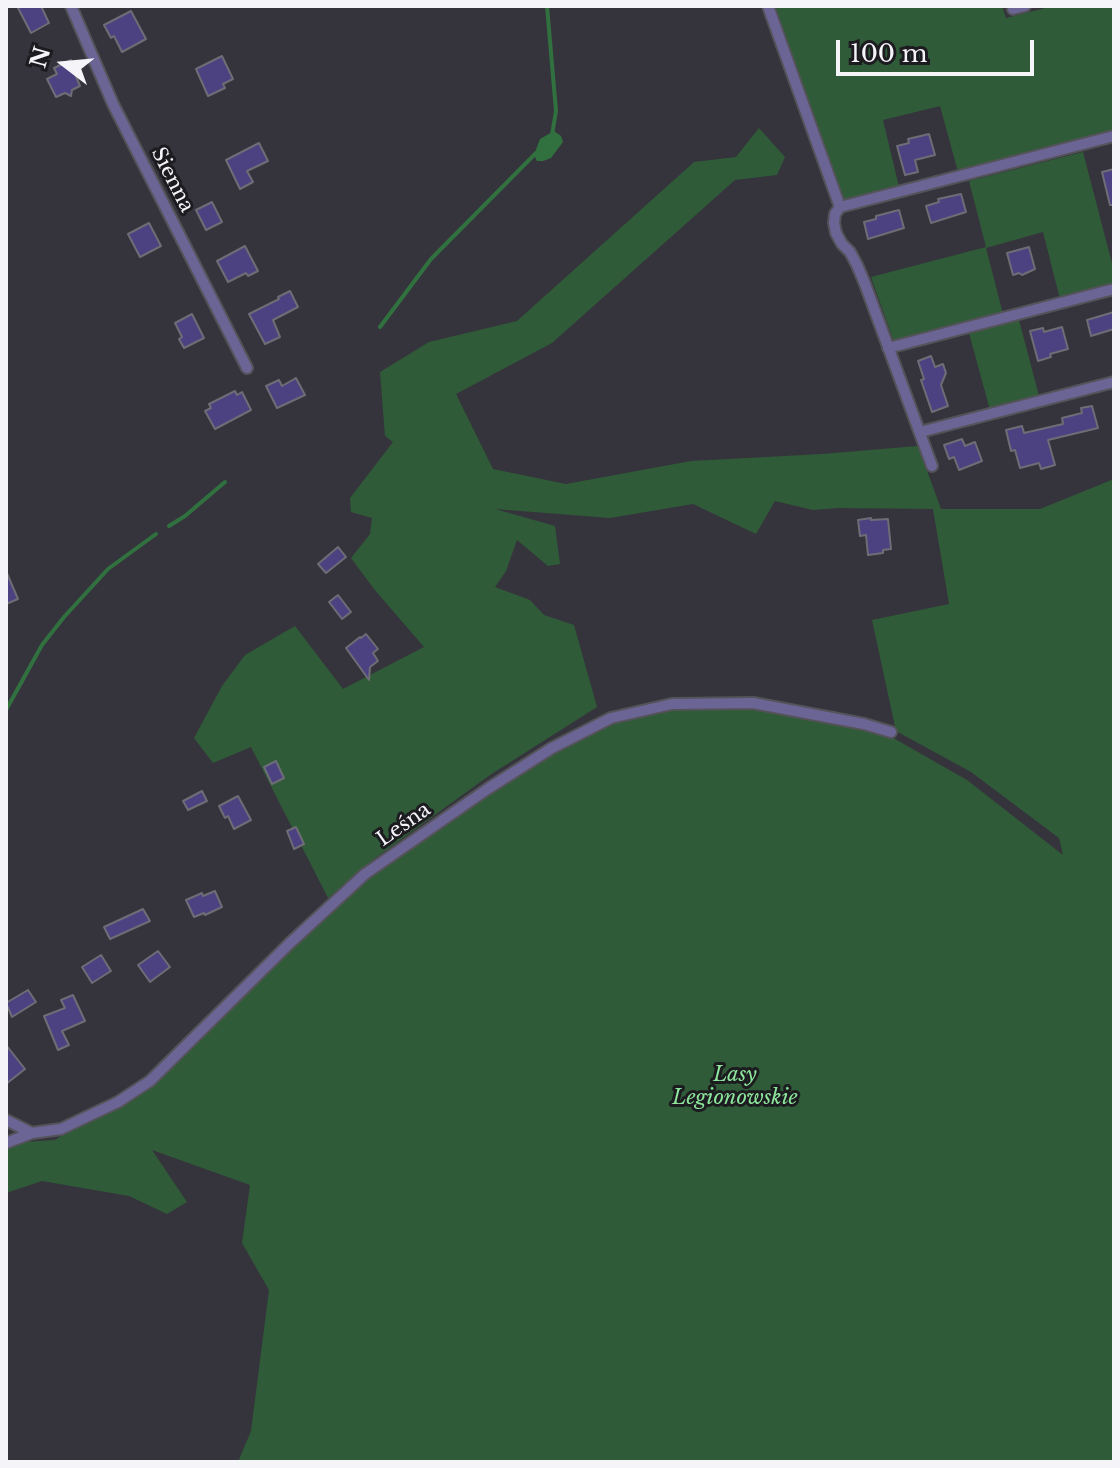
<!DOCTYPE html>
<html>
<head>
<meta charset="utf-8">
<style>
  body { margin:0 }
  #map { position:relative; width:1120px; height:1468px; overflow:hidden; background:#35343c; font-family:"Libre Baskerville",serif }
  canvas { display:block }
  .frame { position:absolute; inset:0; border:8px solid #f4f4f9; pointer-events:none }
  .north { position:absolute; left:24px; top:24px; width:80px; height:80px; -webkit-text-stroke:6px #1c1c20; paint-order:stroke; rotate:286deg; font-size:22px; font-weight:700; line-height:32px; text-align:center; color:#f4f4f9 }
  .north::after { content:''; display:block; margin:auto; width:28px; height:36px; background:#f4f4f9; clip-path:polygon(50% 0,100% 100%,50% 72%,0 100%) }
  .scale { position:absolute; left:836px; top:40px; width:198px; height:36px; box-sizing:border-box; border:4px solid #f4f4f9; border-top:0; padding-left:10px; font-size:24px; line-height:28px; white-space:nowrap; color:#f4f4f9; -webkit-text-stroke:6px #1c1c20; paint-order:stroke }
</style>
</head>
<body>
<div id="map">
<canvas width="1120" height="1468"></canvas>
<div class="frame"></div>
<div class="north">N</div>
<div class="scale">100 m</div>
</div>
<script>
const context = document.querySelector('canvas').getContext('2d');
context.lineJoin = 'round';
function fillPath(path, color) { context.fillStyle = color; context.fill(path, 'evenodd'); }
const poly = rows => new Path2D(rows.map(r => 'M' + r).join(''));
function strokePath(path, color, width, dash) { context.strokeStyle = color; context.lineWidth = width; context.lineCap = dash ? 'butt' : 'round'; context.setLineDash(dash || []); context.stroke(path); }
function write(font, color, halo, rows, align = 'center') {
  context.font = font + ' "Libre Baskerville",serif'; context.lineWidth = 6; context.setLineDash([]); context.textBaseline = 'middle'; context.strokeStyle = halo; context.fillStyle = color; for (const [text, x, y, turn = 0] of rows) {
    context.save(); context.translate(x, y); context.rotate((+turn || 0) * Math.PI / 180); context.textAlign = isNaN(turn) ? turn : align; if (halo) context.strokeText(text, 0, 0); context.fillText(text, 0, 0); context.restore();
  }
}
fillPath(poly([
  [775,6,1002,6,1006,18,1053,6,1114,6,1114,131,958,172,940,106,883,120,899,187,844,201],
  [759,128,785,157,777,175,735,180,552,343,456,394,493,469,566,484,691,461,822,454,918,446,941,509,1040,509,1114,479,1114,1462,238,1462,251,1431,269,1290,242,1243,250,1185,152,1150,187,1202,167,1214,129,1196,42,1181,6,1193,6,1143,55,1140,141,1082,378,870,554,751,615,722,670,707,760,706,888,735,967,780,1063,855,1059,838,971,772,896,731,872,620,949,604,933,509,838,508,813,510,775,501,756,534,693,504,610,518,495,509,555,526,560,564,548,566,517,540,506,571,495,587,530,600,544,615,574,625,597,707,490,775,374,859,328,898,251,747,213,763,194,738,222,686,245,655,295,626,343,689,424,647,374,589,351,558,370,534,372,518,351,512,350,498,393,442,385,436,380,372,429,342,517,321,694,162,736,157],
  [1083,152,1114,271,1114,285,1060,299,1043,232,986,248,1003,314,897,341,893,339,871,277,986,247,969,181],
  [1019,320,1039,396,990,410,969,333]
]), '#305b38');
fillPath(poly([
  [554,131,561,136,563,142,551,158,543,161,537,161,534,155,540,139]
]), '#31713f');
strokePath(poly([
  [547,6,556,111,552,135],
  [380,327,431,259,536,153],
  [169,526,185,516,225,482],
  [6,710,42,645,64,617,108,569,156,534]
]), '#31713f', 4);
const building = poly([
  [17,6,41,6,49,23,31,33,17,6],
  [131,11,146,39,122,52,114,36,111,38,104,25,131,11],
  [222,56,233,79,223,84,225,88,208,96,196,69,222,56],
  [71,60,77,73,75,74,80,86,72,90,71,96,65,93,56,97,47,79,57,74,54,68,71,60],
  [929,134,935,155,915,160,918,172,905,175,897,146,909,143,908,139,929,134],
  [259,143,268,161,247,171,253,182,240,189,226,160,259,143],
  [1114,169,1114,205,1110,205,1102,172,1114,169],
  [961,194,966,212,931,223,926,206,939,202,938,199,961,194],
  [212,202,222,222,206,230,196,210,212,202],
  [899,210,904,228,868,239,864,222,876,219,876,216,899,210],
  [149,223,161,246,140,257,128,234,149,223],
  [245,246,258,271,248,276,246,273,228,282,217,261,245,246],
  [1029,247,1035,269,1022,275,1019,273,1013,275,1007,253,1029,247],
  [290,291,298,307,273,320,280,337,265,344,249,314,279,299,278,297,290,291],
  [1114,312,1114,329,1091,336,1087,320,1114,312],
  [192,314,204,338,184,348,179,339,182,337,175,323,192,314],
  [1062,327,1068,349,1050,354,1051,357,1038,361,1030,331,1043,328,1044,332,1062,327],
  [931,356,935,367,943,364,946,373,941,385,948,406,932,412,921,380,924,379,918,361,931,356],
  [296,378,305,395,277,408,266,386,279,380,282,386,296,378],
  [235,391,237,395,242,392,251,410,215,429,205,411,211,408,209,404,235,391],
  [1092,406,1098,428,1048,440,1055,465,1041,469,1039,463,1020,468,1015,450,1011,451,1006,430,1022,426,1024,433,1063,424,1062,418,1082,413,1081,408,1092,406],
  [962,439,965,446,975,442,982,461,959,470,954,457,949,459,944,445,962,439],
  [871,518,871,520,888,519,891,549,883,550,883,553,868,555,866,535,860,536,858,520,871,518],
  [338,547,346,557,326,573,318,564,338,547],
  [6,571,18,599,6,604,6,571],
  [338,595,351,612,342,619,329,602,338,595],
  [366,634,378,649,373,653,378,661,370,667,369,680,346,648,360,637,361,638,366,634],
  [276,761,284,778,272,784,264,767,276,761],
  [202,791,207,801,188,810,183,801,202,791],
  [238,796,251,820,234,829,228,816,225,818,219,806,238,796],
  [296,827,304,844,294,849,287,831,296,827],
  [215,891,222,907,205,915,204,913,194,917,186,900,202,893,203,896,215,891],
  [143,909,150,921,110,939,104,927,143,909],
  [158,951,170,967,150,982,138,965,158,951],
  [101,955,111,971,92,983,82,967,101,955],
  [28,990,36,1002,12,1017,6,1003,28,990],
  [73,995,85,1021,62,1031,69,1045,58,1050,44,1016,65,1008,61,1000,73,995],
  [6,1045,25,1069,6,1084,6,1045]
]);
fillPath(building, '#4c4282');
strokePath(building, '#6d6d75', 2);
const minor = poly([
  [71,6,113,104,247,368],
  [768,6,840,207],
  [1013,9,1025,6],
  [888,348,1114,289],
  [920,432,1114,382],
  [932,466,865,284,857,265,850,252,842,244,836,233,834,223,835,214,840,207,1114,136],
  [6,1120,32,1133],
  [6,1143,32,1133,61,1129,118,1102,150,1081,290,943,365,874,489,788,552,748,611,718,672,704,753,703,864,724,891,732]
]);
strokePath(minor, '#54535a', 14);
strokePath(minor, '#6b6595', 10);
write('20px', '#f4f4f9', '#1c1c20', [
  ["Sienna",172,180,63],
  ["Leśna",404,825,-35]
]);
write('italic 20px', '#8ce59b', '#1c1c20', [
  ["Lasy",735,1075],
  ["Legionowskie",735,1098]
]);
</script>
</body>
</html>
